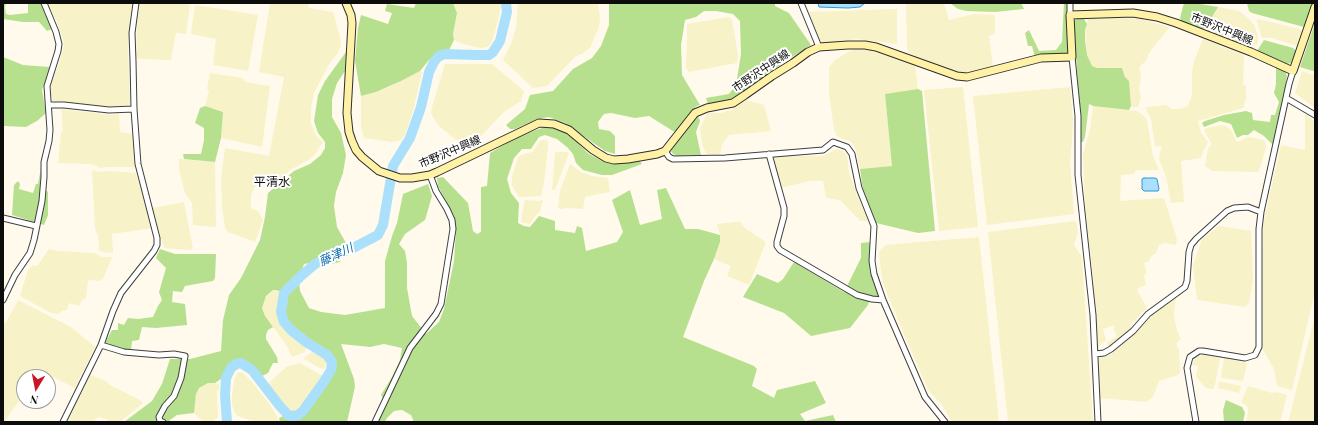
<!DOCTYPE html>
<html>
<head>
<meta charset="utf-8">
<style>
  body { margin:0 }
  #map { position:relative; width:1318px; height:425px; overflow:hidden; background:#fffaeb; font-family:"Playfair Display",serif }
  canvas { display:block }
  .frame { position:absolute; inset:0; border:4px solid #0c0c0c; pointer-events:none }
  .north { position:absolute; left:16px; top:369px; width:40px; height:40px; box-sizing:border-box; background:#fff; border:1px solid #9e9e9e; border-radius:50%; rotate:190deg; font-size:11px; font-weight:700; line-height:16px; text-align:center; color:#0c0c0c }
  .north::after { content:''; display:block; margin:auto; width:14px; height:18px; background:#ca1625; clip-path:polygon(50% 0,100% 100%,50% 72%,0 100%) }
</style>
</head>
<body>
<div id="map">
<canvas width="1318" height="425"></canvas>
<div class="frame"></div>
<div class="north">N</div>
</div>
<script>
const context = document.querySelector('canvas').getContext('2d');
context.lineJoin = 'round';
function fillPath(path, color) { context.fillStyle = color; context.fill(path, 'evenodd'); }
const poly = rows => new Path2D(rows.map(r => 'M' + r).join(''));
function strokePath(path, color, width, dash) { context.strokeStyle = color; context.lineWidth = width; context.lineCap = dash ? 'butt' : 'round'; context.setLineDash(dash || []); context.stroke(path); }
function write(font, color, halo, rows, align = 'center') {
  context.font = font + ' "Playfair Display","Noto Sans JP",serif'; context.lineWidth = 4; context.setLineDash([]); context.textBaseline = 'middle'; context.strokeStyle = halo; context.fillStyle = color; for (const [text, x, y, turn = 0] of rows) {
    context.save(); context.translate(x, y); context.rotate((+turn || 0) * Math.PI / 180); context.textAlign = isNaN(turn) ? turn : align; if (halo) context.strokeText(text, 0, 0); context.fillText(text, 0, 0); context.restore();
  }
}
fillPath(poly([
  [48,3,133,3,131,11,128,50,130,105,109,107,53,101,50,92,51,84,60,61,64,45,62,35,56,20,48,6],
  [140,3,182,3,190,5,186,34,176,33,171,60,140,59,136,58,137,26],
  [270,3,308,3,309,8,333,12,340,37,341,45,338,53,329,64,314,93,311,108,311,123,316,135,323,142,316,153,310,159,290,170,278,183,269,177,260,177,251,195,251,208,258,211,263,220,255,242,228,232,225,228,222,206,221,178,225,148,269,156,284,77,259,72],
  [453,3,502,3,494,36,491,44,487,47,480,48,463,44,454,40,453,34,457,13],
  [518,3,598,3,600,18,599,27,590,48,583,53,575,57,547,86,533,88,503,60,511,44,516,27],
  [906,3,944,3,949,20,974,14,995,15,995,34,989,36,993,67,975,72,966,73,943,68,914,56,909,53,907,48],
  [195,5,258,15,248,71,213,65,216,39,191,34],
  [1218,7,1239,11,1249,19,1255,26,1258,37,1258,44,1253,46,1244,45,1205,29],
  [897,9,897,44,857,39,824,43,819,40,809,12],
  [729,17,732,19,738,55,737,63,689,72,686,68,686,61,687,50,687,24],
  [1118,18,1140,19,1170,27,1155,45,1148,55,1146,61,1141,65,1139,69,1141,75,1139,91,1141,97,1138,107,1133,107,1131,106,1129,81,1125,77,1122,68,1097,68,1092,66,1087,55,1085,30,1088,19],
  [1259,19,1302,30,1297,46,1272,38,1262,38,1257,22,1255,21],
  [1203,39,1244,55,1243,84,1246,86,1246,99,1243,108,1198,121,1201,133,1208,142,1203,151,1201,158,1181,161,1184,202,1171,203,1166,177,1159,159,1160,152,1162,147,1155,146,1151,119,1145,107,1166,105,1172,109,1180,109,1188,106,1192,95,1192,72,1194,61],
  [855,49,861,49,876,52,915,64,918,89,885,94,892,166,860,169,855,147,850,141,842,139,837,136,834,129,829,94,829,67,835,60,848,52],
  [445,64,492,64,524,91,521,101,504,112,481,136,467,142,456,140,438,125,431,114,432,107],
  [420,71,422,72,413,111,405,135,400,141,391,142,364,138,361,127,361,96,376,92,391,86],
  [1302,71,1313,75,1315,73,1315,108,1295,93],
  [210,73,243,78,245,82,270,86,262,147,221,138,223,112,205,106,209,91,207,89],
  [963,87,978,227,939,231,924,90],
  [1070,87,1073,120,1072,143,1070,161,1074,214,987,225,973,96],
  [746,100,764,105,771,131,729,135,722,144,720,155,706,154,702,144,700,129,707,113,721,113,731,110],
  [1093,106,1137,111,1143,115,1147,120,1153,156,1159,170,1136,170,1134,174,1121,175,1120,201,1164,198,1177,239,1176,245,1165,243,1159,245,1156,253,1151,256,1149,261,1144,263,1147,273,1144,275,1146,285,1140,287,1137,290,1147,308,1130,325,1132,328,1108,348,1107,342,1111,340,1117,336,1114,330,1114,325,1103,329,1106,340,1097,348,1092,268,1085,206,1083,154,1090,129],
  [61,109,112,115,119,114,120,132,133,134,136,167,108,167,101,168,92,164,58,163,61,132,63,130],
  [1305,114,1315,122,1315,291,1292,390,1277,386,1274,369,1262,348,1263,230,1264,220,1281,145,1305,150],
  [1221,125,1226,126,1231,130,1237,142,1248,137,1260,139,1265,141,1266,147,1260,168,1258,172,1211,171,1210,169,1205,166,1208,149,1212,144,1206,134,1204,129],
  [543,140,546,140,548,142,548,147,544,183,541,196,519,197,512,186,512,176,518,157,521,155,532,152,540,141],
  [837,149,843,151,847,155,849,173,868,221,860,221,840,200,826,198,823,181,809,181,785,187,781,187,772,156,823,156],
  [556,152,567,152,569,153,555,190,552,190,555,154],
  [179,159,215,162,216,227,193,225,192,203,185,193,179,170],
  [570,164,581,172,592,176,608,178,610,192,598,194,585,197,583,209,566,208,560,209,558,208,560,191],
  [92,170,100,172,110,171,136,173,152,228,112,234,113,253,102,252,99,250,98,236,95,229],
  [526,200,539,201,543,200,540,212,536,215,530,224,521,222,524,202],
  [184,202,193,249,190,250,164,248,152,208],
  [1075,221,1077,224,1078,232,1074,245,1082,257,1093,422,1008,422,988,232],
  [734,222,740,222,746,229,766,242,749,285,727,276,731,266,714,259,720,242,720,235,717,224],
  [1219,226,1251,231,1253,280,1249,303,1245,307,1197,300,1193,265,1202,239],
  [979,237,999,422,952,422,942,405,928,390,889,299,882,279,879,252,885,245],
  [49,249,58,251,94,253,102,257,112,257,103,279,100,281,88,280,86,298,82,300,79,306,69,303,67,310,62,311,58,314,49,312,20,296,28,270,33,265,37,266],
  [273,290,276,290,281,292,278,301,277,309,278,315,280,323,294,339,306,348,305,352,292,357,287,346,265,316,262,308,263,303,265,298],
  [1176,297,1174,315,1177,331,1181,339,1176,344,1179,350,1180,372,1178,375,1159,381,1155,392,1152,398,1146,402,1100,398,1098,370,1099,358,1110,355,1135,334,1153,314],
  [18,300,71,327,95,347,75,388,53,377,48,383,48,377,24,377,24,394,9,415,5,422,3,422,3,324,7,321],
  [1315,316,1315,422,1288,422],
  [312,352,325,359,327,363,324,369,317,367,303,358],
  [1204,354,1220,358,1215,385,1213,389,1206,388,1196,377,1198,366,1192,365,1194,360,1197,357],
  [1224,358,1247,363,1243,381,1221,378],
  [300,363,323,376,302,406,297,412,293,413,272,390,269,387,270,382,286,367],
  [238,372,243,373,253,383,271,406,280,422,255,422,238,416,235,413,232,405,232,395,234,380],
  [89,374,106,381,110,385,140,400,143,403,120,422,111,422,105,419,98,417,93,422,69,422,68,419],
  [1219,381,1241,386,1239,393,1218,388],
  [208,383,215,383,219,384,219,390,217,391,218,417,212,422,203,422,194,413,196,394,199,388],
  [1248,386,1272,393,1277,392,1287,395,1280,422,1246,422,1248,414,1248,408,1246,405,1241,402]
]), '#f8f2c8');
fillPath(poly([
  [3,3,6,3,5,7,6,14,10,15,28,13,28,3,42,3,52,29,47,31,39,22,23,22,3,19],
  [416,3,453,3,457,13,453,34,454,40,449,50,437,53,429,60,420,71,401,81,376,92,361,96,355,61,358,28,361,15,388,24,392,13,385,11,387,4,414,8],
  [609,3,775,3,775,6,789,13,811,45,787,60,731,101,708,105,706,98,729,94,736,85,741,54,740,21,733,14,716,11,704,11,696,17,685,20,681,45,682,75,700,105,695,107,700,121,696,132,701,155,676,156,670,151,682,134,673,131,649,116,635,118,611,113,604,114,598,122,599,129,610,131,615,136,615,154,605,151,565,123,549,117,537,119,515,129,510,129,506,125,525,109,530,95,553,91,573,69,592,58,601,46,609,25],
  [950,3,1021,3,1024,9,995,12,967,11,958,9],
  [1064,3,1069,3,1071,54,1035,57,1032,46,1028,46,1025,33,1029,30,1039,51,1056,50,1062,42],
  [1184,3,1194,3,1218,7,1205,29,1182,22,1180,18],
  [1247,3,1312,3,1308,24,1304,27,1252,13,1249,11],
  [1079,18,1084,19,1087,24,1085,30,1085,40,1087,55,1092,66,1097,68,1122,68,1125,77,1129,81,1131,106,1129,110,1093,106,1089,104,1085,137,1083,142,1080,142,1080,124,1074,21],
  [1314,26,1315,26,1315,70,1313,71,1300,67],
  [1264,40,1293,48,1296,51,1291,63,1287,64,1257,51],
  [346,52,345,71,337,83,332,99,332,117,341,133,346,155,343,173,336,192,334,206,337,227,346,243,340,262,322,266,310,263,304,264,299,280,300,291,309,308,321,312,345,315,385,308,385,261,392,236,397,223,403,194,428,184,432,196,425,220,405,234,399,244,405,251,407,263,407,288,412,316,426,334,439,322,444,309,454,261,456,229,454,216,438,186,437,178,443,177,468,203,473,231,477,234,481,232,481,187,487,186,490,153,514,139,536,130,549,126,567,133,589,154,604,162,621,163,640,161,642,164,612,175,602,175,583,170,576,163,573,154,567,147,557,139,545,135,539,137,531,149,522,149,514,158,507,179,511,193,519,203,518,223,524,226,530,227,539,216,555,221,555,230,575,233,577,226,582,228,586,251,617,242,623,232,612,200,630,190,640,225,662,219,657,190,666,188,685,229,698,229,720,235,720,242,714,259,704,281,683,337,754,366,757,369,752,386,774,398,777,390,815,381,826,403,800,414,805,421,833,415,836,422,414,422,411,415,402,410,394,411,387,418,385,422,378,422,386,404,381,395,392,377,400,360,402,348,384,344,370,347,341,344,354,379,355,387,347,422,280,422,279,418,285,415,291,418,299,417,307,409,331,374,333,362,331,356,294,330,287,322,283,313,283,303,285,293,276,290,273,290,266,296,262,308,265,316,273,327,268,330,266,335,266,339,277,357,278,363,273,363,268,373,262,376,255,378,247,371,240,368,235,369,215,383,208,383,199,388,196,394,194,413,177,415,170,420,169,422,124,422,152,401,162,384,170,359,190,359,221,351,223,320,229,295,241,278,260,240,265,217,268,193,294,171,310,164,321,155,325,148,325,142,318,133,314,121,318,95,325,81],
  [3,57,23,65,50,67,42,90,46,113,37,121,26,127,3,126],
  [1276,67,1285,71,1287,76,1281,112,1273,145,1264,136,1254,130,1248,135,1243,135,1237,138,1231,124,1220,121,1204,127,1202,123,1205,121,1224,115,1246,111,1252,113,1253,120,1270,122,1271,115,1275,115,1279,102,1274,93,1276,84],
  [918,89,922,91,935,231,918,233,876,223,863,189,860,169,892,166,885,94],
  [205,106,223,112,221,138,215,162,184,159,183,154,201,154,204,140,204,128,195,123,200,108],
  [41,168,42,169,42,186,48,192,48,215,44,225,12,215,14,185,18,181,20,184,19,189,33,193,36,184,38,184],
  [870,242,869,262,881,294,880,297,871,296,868,305,850,328,811,336,784,313,743,297,757,274,778,283,783,279,794,262,844,292,861,258,861,243],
  [160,249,175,254,216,254,215,278,213,281,185,286,182,292,173,291,172,302,185,304,187,325,156,328,142,327,139,340,132,341,131,351,118,349,105,343,112,330,118,330,118,323,124,325,128,318,138,319,153,317,158,306,162,300,159,292,166,268,156,258],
  [1226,400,1242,407,1245,413,1243,422,1224,422,1223,410]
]), '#b6e08e');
const water = poly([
  [818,3,865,3,860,7,848,8,819,7,818,3],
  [1144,178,1155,178,1157,179,1159,189,1158,191,1144,191,1142,189,1142,179,1144,178]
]);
fillPath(water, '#aae0fc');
strokePath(water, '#299adb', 1);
strokePath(poly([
  [227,422,225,395,226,378,231,368,236,364,241,363,252,370,279,405,288,415,293,416,298,415,303,411,323,383,331,370,332,362,327,355,306,342,291,330,284,322,281,312,284,293,301,276,315,264,329,257,353,248,378,235,383,225,393,166,410,138,421,107,429,72,434,62,438,57,444,54,478,55,489,55,493,52,500,41,507,12,506,3]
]), '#aae0fc', 10);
const street = poly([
  [801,3,819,47],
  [1070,3,1070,15],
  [1072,57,1078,116,1078,175,1093,315,1098,422],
  [1286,98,1315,115],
  [49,105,64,105,109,110,134,109],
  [665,151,669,157,673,159,725,158,823,150,833,142,847,147,852,154,859,188,874,226,872,261,874,274,883,300,925,397,945,422],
  [769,154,784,208,784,216,777,242,777,246,780,250,857,295,872,299,883,300],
  [3,218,36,226],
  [3,300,15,275,30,253,34,240,42,201,44,177,44,162,49,141,50,130,47,86,58,51,59,44,56,32,44,3],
  [101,345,124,352,159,355,174,354,185,356,181,378,174,396,165,406,159,417,160,421,163,422],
  [1095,354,1104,353,1111,349,1133,331,1148,314,1185,287,1187,281,1189,252,1191,245,1196,239,1227,211,1234,208,1248,207,1261,212],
  [63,422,101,345,113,311,121,293,154,251,157,245,157,238,138,164,134,109,133,61,132,33,136,3],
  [375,422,410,348,436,314,441,304,453,229,452,220,447,209,436,191,430,175],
  [1196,422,1187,368,1190,357,1199,351,1203,351,1245,358,1255,355,1259,347,1259,229,1261,212,1289,84,1293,71]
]);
const secondary = poly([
  [346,3,351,15,352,23,347,113,349,132,352,141,356,150,362,157,379,171,400,178,412,178,430,175,437,172,539,123,554,124,569,130,593,150,606,158,614,160,628,159,657,154,665,151,695,113,707,108,733,103,745,95,772,76,793,63,808,52,819,47,848,45,865,45,876,47,957,76,967,77,1041,58,1072,57,1070,15,1133,13,1157,17,1176,23,1251,52,1293,71,1315,7]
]);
strokePath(street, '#3f3f3f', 7);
strokePath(secondary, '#2e2e2e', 9);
strokePath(street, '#fff', 5);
strokePath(secondary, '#fff2a6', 7);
write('11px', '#0c0c0c', '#fff', [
  ["市野沢中興線",1222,29,22],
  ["市野沢中興線",761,71,-34],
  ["市野沢中興線",450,152,-23]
]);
write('12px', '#0c0c0c', '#fff', [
  ["平清水",272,182]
]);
write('italic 12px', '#0969aa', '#fff', [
  ["藤津川",336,255,-25]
]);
</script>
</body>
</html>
